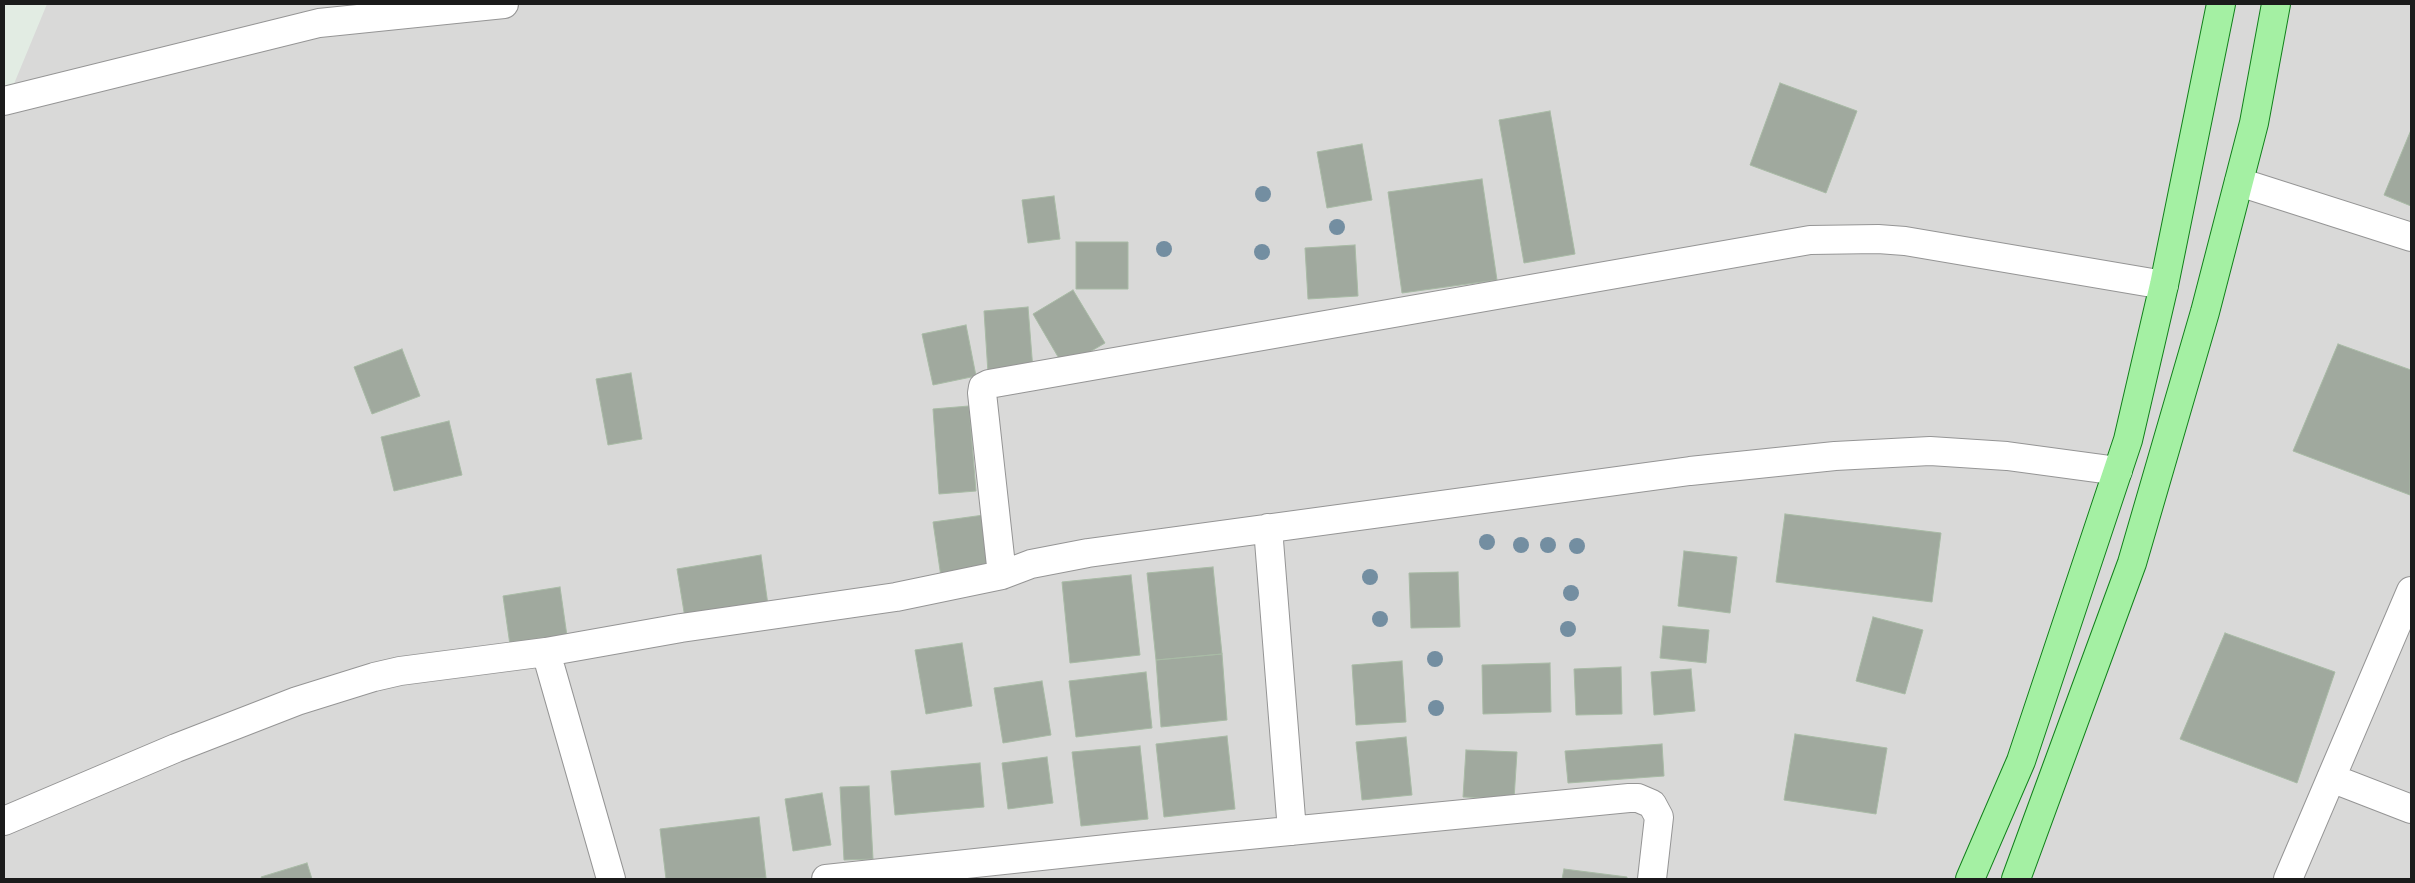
<!DOCTYPE html>
<html>
<head>
<meta charset="utf-8">
<style>
  body { margin:0 }
  #map { position:relative; width:2415px; height:883px; overflow:hidden; background:#e2ece3; font-family:"Open Sans",sans-serif }
  canvas { display:block }
  .frame { position:absolute; inset:0; border:5px solid #1b1b1b; pointer-events:none }
</style>
</head>
<body>
<div id="map">
<canvas width="2415" height="883"></canvas>
<div class="frame"></div>
</div>
<script>
const context = document.querySelector('canvas').getContext('2d');
context.lineJoin = 'round';
function fillPath(path, color) { context.fillStyle = color; context.fill(path, 'evenodd'); }
const poly = rows => new Path2D(rows.map(r => 'M' + r).join(''));
function strokePath(path, color, width, dash) { context.strokeStyle = color; context.lineWidth = width; context.lineCap = dash ? 'butt' : 'round'; context.setLineDash(dash || []); context.stroke(path); }
fillPath(poly([
  [47,4,2411,4,2411,879,4,879,4,108]
]), '#d9d9d8');
const building = poly([
  [1780,83,1857,111,1826,193,1750,165,1780,83],
  [1550,111,1575,254,1524,263,1499,120,1550,111],
  [2411,130,2411,206,2384,195,2411,130],
  [1362,144,1372,200,1327,208,1317,152,1362,144],
  [1482,179,1497,280,1402,293,1388,192,1482,179],
  [1054,196,1060,239,1028,243,1022,200,1054,196],
  [1076,242,1128,242,1128,289,1076,289,1076,242],
  [1355,245,1358,296,1308,299,1305,248,1355,245],
  [1073,290,1105,343,1064,367,1033,314,1073,290],
  [1028,307,1033,370,988,373,984,311,1028,307],
  [966,325,976,376,933,385,922,334,966,325],
  [2338,344,2411,370,2410,495,2293,451,2338,344],
  [402,349,420,396,372,414,354,367,402,349],
  [631,373,642,439,608,445,596,379,631,373],
  [969,406,976,491,939,494,933,409,969,406],
  [449,421,462,475,394,491,381,437,449,421],
  [1785,514,1941,533,1932,602,1776,582,1785,514],
  [984,515,991,570,941,577,933,522,984,515],
  [1684,551,1737,557,1730,613,1678,606,1684,551],
  [761,555,768,605,685,618,677,569,761,555],
  [1213,567,1222,654,1156,660,1147,573,1213,567],
  [1458,572,1460,627,1411,628,1409,573,1458,572],
  [1131,575,1140,655,1070,663,1062,582,1131,575],
  [560,587,568,643,511,652,503,596,560,587],
  [1873,617,1923,630,1905,694,1856,681,1873,617],
  [1663,626,1709,630,1706,663,1660,658,1663,626],
  [2225,633,2335,672,2297,783,2180,739,2225,633],
  [962,643,972,706,926,714,915,650,962,643],
  [1222,654,1227,720,1161,727,1156,660,1222,654],
  [1402,661,1406,722,1356,725,1352,665,1402,661],
  [1550,663,1551,712,1483,714,1482,665,1550,663],
  [1621,667,1622,714,1576,715,1574,669,1621,667],
  [1691,669,1695,711,1654,715,1651,672,1691,669],
  [1146,672,1152,728,1076,737,1069,681,1146,672],
  [1042,681,1051,735,1003,743,994,688,1042,681],
  [1795,734,1887,748,1876,814,1784,800,1795,734],
  [1227,736,1235,809,1164,817,1156,744,1227,736],
  [1406,737,1412,795,1362,800,1356,742,1406,737],
  [1662,744,1664,776,1568,783,1565,751,1662,744],
  [1140,746,1148,819,1081,826,1072,752,1140,746],
  [1466,750,1517,752,1514,799,1463,797,1466,750],
  [1047,757,1053,803,1008,809,1002,763,1047,757],
  [980,763,984,807,895,815,891,771,980,763],
  [869,786,873,859,844,860,840,787,869,786],
  [822,793,831,845,793,851,785,799,822,793],
  [759,817,766,878,666,879,660,829,759,817],
  [307,863,312,879,262,879,261,877,307,863],
  [1564,869,1627,877,1627,879,1562,879,1564,869]
]);
fillPath(building, '#a0a99e');
strokePath(building, '#a9bba6', 1);
const minor = poly([
  [4,101,319,23,504,4],
  [2239,182,2411,237],
  [1268,528,1292,831],
  [1002,575,982,393,983,387,989,384,1810,240,1878,239,1905,241,2164,285],
  [546,652,611,879],
  [2331,778,2411,809],
  [4,821,176,748,297,701,374,677,400,671,546,652,681,628,896,597,1002,575,1031,564,1088,553,1690,471,1835,456,1930,451,2007,456,2118,471],
  [826,879,1135,846,1629,798,1638,798,1652,804,1659,817,1652,879],
  [2288,879,2411,591]
]);
const primary = poly([
  [1970,879,2021,761,2128,440,2164,285,2221,4],
  [2016,879,2132,563,2205,312,2254,123,2276,4]
]);
strokePath(minor, '#959595', 30);
strokePath(primary, '#11811b', 30);
strokePath(minor, '#fff', 28);
strokePath(primary, '#a4f0a3', 28);
context.fillStyle = '#738ea1';
for (const [x, y] of [
  [1263,194],
  [1337,227],
  [1164,249],
  [1262,252],
  [1487,542],
  [1521,545],
  [1548,545],
  [1577,546],
  [1370,577],
  [1571,593],
  [1380,619],
  [1568,629],
  [1435,659],
  [1436,708]
]) { context.beginPath(); context.arc(x, y, 8, 0, 2 * Math.PI); context.fill(); }
</script>
</body>
</html>
